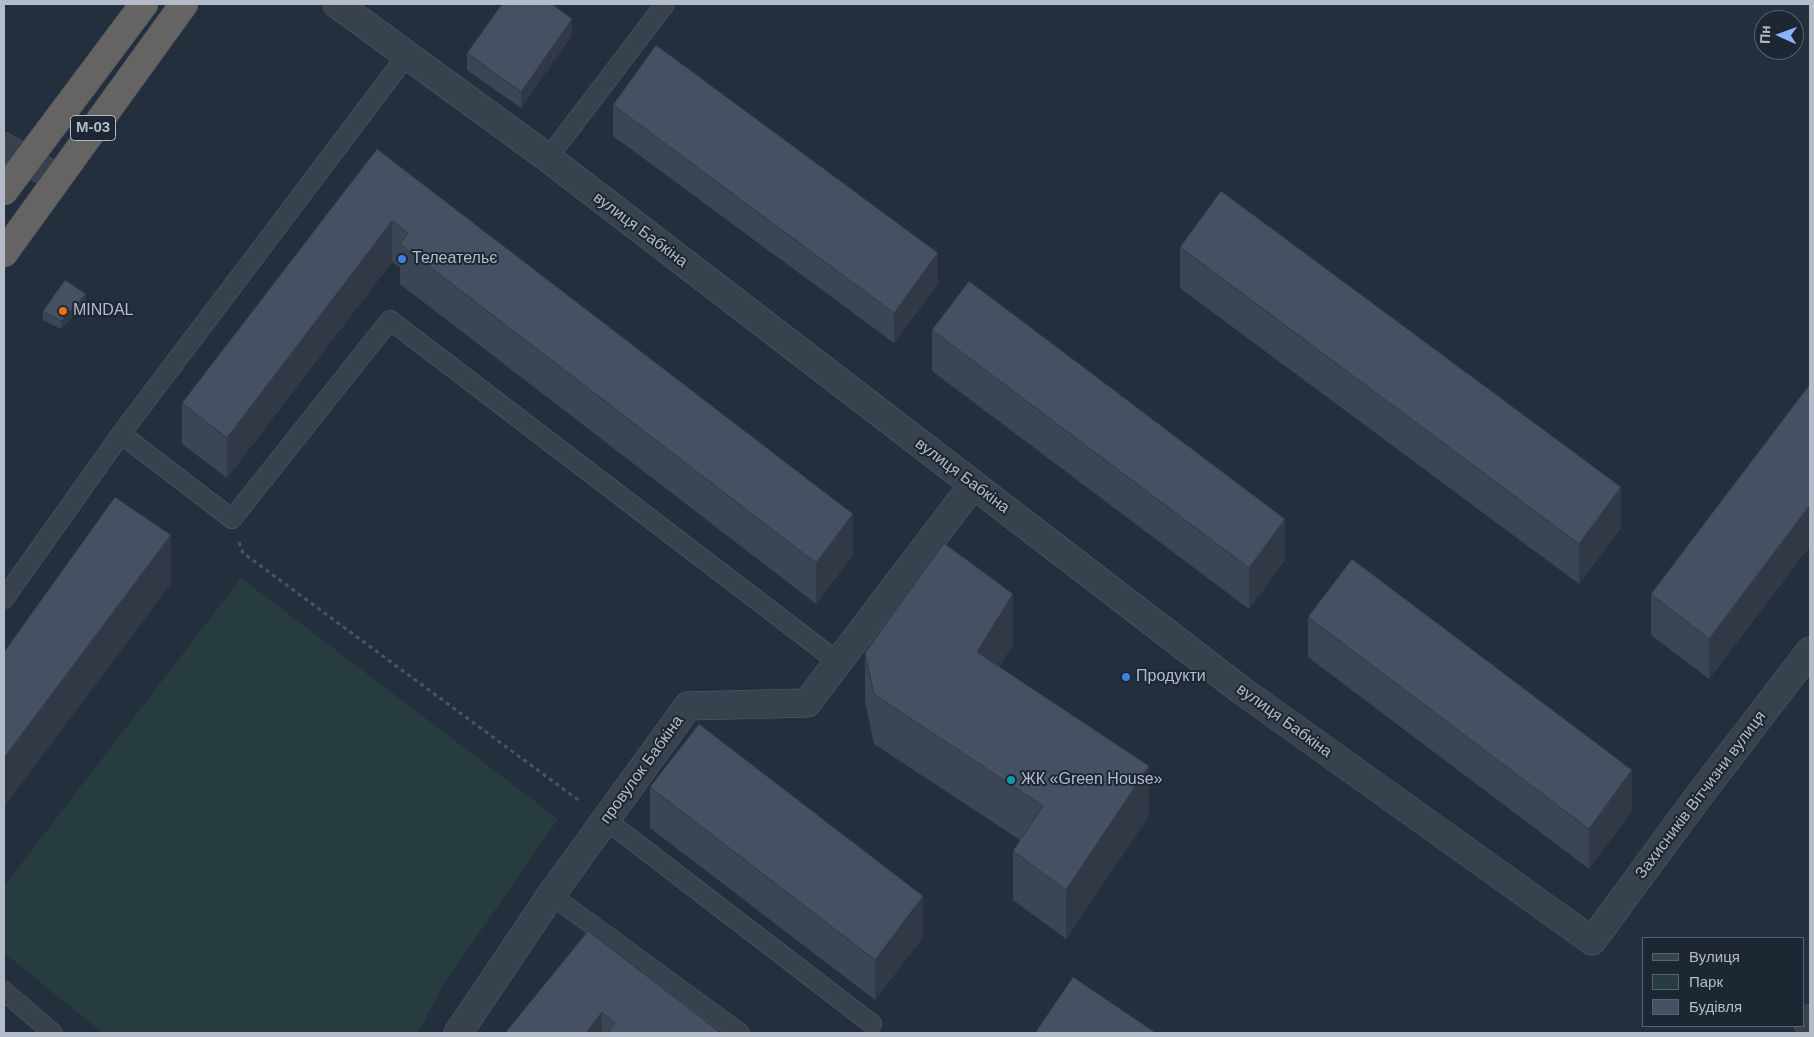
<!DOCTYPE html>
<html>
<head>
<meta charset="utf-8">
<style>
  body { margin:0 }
  #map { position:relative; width:1814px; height:1037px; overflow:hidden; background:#242f3e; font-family:Helvetica,sans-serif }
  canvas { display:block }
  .frame { position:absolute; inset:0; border:5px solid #b4bcc9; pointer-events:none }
  .legend { position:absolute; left:1642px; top:937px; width:162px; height:90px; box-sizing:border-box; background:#1d2633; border:1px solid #59626f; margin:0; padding:6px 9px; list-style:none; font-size:15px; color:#b4bcc9 }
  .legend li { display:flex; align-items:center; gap:10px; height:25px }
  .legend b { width:25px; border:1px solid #59626f }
  .north { position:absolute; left:1754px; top:10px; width:50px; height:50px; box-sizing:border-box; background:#1d2633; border:1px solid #59626f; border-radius:50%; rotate:272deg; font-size:14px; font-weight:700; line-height:20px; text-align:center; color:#b4bcc9 }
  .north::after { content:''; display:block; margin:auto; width:18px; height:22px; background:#8ab4f8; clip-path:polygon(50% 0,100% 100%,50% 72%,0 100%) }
</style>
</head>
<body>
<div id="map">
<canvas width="1814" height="1037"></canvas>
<div class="frame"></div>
<ul class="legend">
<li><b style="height:6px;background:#38414e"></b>Вулиця</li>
<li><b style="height:14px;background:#263c3f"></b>Парк</li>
<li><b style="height:14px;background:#455162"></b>Будівля</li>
</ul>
<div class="north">Пн</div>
</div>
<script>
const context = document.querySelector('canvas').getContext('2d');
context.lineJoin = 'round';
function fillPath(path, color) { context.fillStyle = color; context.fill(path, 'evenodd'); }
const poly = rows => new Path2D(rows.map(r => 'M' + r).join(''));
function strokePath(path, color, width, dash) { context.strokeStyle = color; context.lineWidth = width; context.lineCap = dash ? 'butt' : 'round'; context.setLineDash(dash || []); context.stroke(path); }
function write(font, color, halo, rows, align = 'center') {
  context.font = font + ' Helvetica,sans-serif'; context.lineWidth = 4; context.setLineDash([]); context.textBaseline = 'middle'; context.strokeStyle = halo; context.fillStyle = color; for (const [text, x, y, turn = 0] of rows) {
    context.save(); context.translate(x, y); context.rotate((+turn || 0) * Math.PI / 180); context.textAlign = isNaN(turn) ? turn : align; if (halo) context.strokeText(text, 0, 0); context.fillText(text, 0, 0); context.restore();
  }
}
fillPath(poly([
  [241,578,558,819,443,985,418,1033,103,1033,4,953,4,886]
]), '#263c3f');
const service = poly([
  [407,55,121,434,232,519,390,320,838,662],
  [548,158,665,4],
  [4,599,121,434],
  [606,820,872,1024],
  [551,895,740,1033],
  [4,991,53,1033],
  [1803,1024,1810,1014]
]);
const minor = poly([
  [337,4,548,158,1241,690,1592,941,1698,797,1810,651],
  [4,147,57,178],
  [458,1033,551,895,688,706,807,703,973,485]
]);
const trunk = poly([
  [4,191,144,4],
  [4,253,184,4]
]);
strokePath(service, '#565f6c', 20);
strokePath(minor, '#565f6c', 29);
strokePath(trunk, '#434c59', 29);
strokePath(poly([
  [239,542,243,553,581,802]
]), '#44595c', 3, [4, 4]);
strokePath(service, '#38414e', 19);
strokePath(minor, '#38414e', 28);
strokePath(trunk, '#656462', 28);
fillPath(poly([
  [572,35,521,108,467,70,467,53],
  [613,105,938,284,894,343,613,136],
  [377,149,853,555,816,604,400,284,400,267,392,262,227,478,182,444,182,403],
  [1180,247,1621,528,1579,584,1180,288],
  [86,303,61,329,43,320,43,311],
  [932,330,1285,560,1249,609,932,371],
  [1810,384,1810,546,1709,679,1651,635,1651,594],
  [1308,617,1632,811,1589,869,1308,657],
  [1013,644,999,667,1149,816,1066,939,1013,900,1013,851,1020,840,874,744,865,702,865,653],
  [650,787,923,937,875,1000,650,828],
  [588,931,721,1033,505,1033]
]), '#3b4654');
fillPath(poly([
  [572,19,572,35,521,108,521,92],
  [392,221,392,262,227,478,227,438],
  [938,253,938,284,894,343,894,313],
  [86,294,86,303,61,329,61,321],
  [1621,487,1621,528,1579,584,1579,544],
  [1810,505,1810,546,1709,679,1709,639],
  [853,514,853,555,816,604,816,563],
  [1285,519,1285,560,1249,609,1249,568],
  [171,535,171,584,4,807,4,758],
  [1013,594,1013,644,977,702,977,652],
  [1149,766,1149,816,1066,939,1066,890],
  [1632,770,1632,811,1589,869,1589,829],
  [923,896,923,937,875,1000,875,960],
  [602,1012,602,1033,586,1033]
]), '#303945');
const building = poly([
  [502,4,552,4,572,19,521,92,467,53,502,4],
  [656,45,938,253,894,313,613,105,656,45],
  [377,149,853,514,816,563,400,244,408,233,392,221,227,438,182,403,377,149],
  [1221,191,1621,487,1579,544,1180,247,1221,191],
  [65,280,86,294,61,321,43,311,65,280],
  [969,281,1285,519,1249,568,932,330,969,281],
  [1810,384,1810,505,1709,639,1651,594,1810,384],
  [115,497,171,535,4,758,4,652,115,497],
  [944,543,1013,594,977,652,1149,766,1066,890,1013,851,1043,806,874,694,865,653,944,543],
  [1352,559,1632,770,1589,829,1308,617,1352,559],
  [699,724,923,896,875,960,650,787,699,724],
  [588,931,721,1033,612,1033,609,1031,615,1023,602,1012,586,1033,505,1033,588,931],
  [1073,977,1156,1033,1035,1033,1073,977]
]);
fillPath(building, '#455162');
strokePath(building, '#303945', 1);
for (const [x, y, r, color] of [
  [402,259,5,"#3f7fe0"],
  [63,311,5,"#e8710a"],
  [1126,677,5,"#3f7fe0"],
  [1011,780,5,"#0f9aa8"]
]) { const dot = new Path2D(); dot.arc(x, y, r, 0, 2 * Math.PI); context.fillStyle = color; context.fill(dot); strokePath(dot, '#1d2633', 2); }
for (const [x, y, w] of [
  [93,128,45]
]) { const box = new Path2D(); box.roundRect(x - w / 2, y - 12.5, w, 25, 4); context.fillStyle = '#1d2633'; context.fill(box); strokePath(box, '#b4bcc9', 1); }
write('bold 15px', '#b4bcc9', null, [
  ["М-03",93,128]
]);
write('16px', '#b4bcc9', '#1d2633', [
  ["вулиця Бабкіна",640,230,37],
  ["вулиця Бабкіна",962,476,37],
  ["вулиця Бабкіна",1284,721,36],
  ["провулок Бабкіна",642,770,-54],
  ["Захисників Вітчизни вулиця",1701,795,-53]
]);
write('16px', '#b4bcc9', '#1d2633', [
  ["Телеательє",412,259],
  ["MINDAL",73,311],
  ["Продукти",1136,677],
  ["ЖК «Green House»",1021,780]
], 'left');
</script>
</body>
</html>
